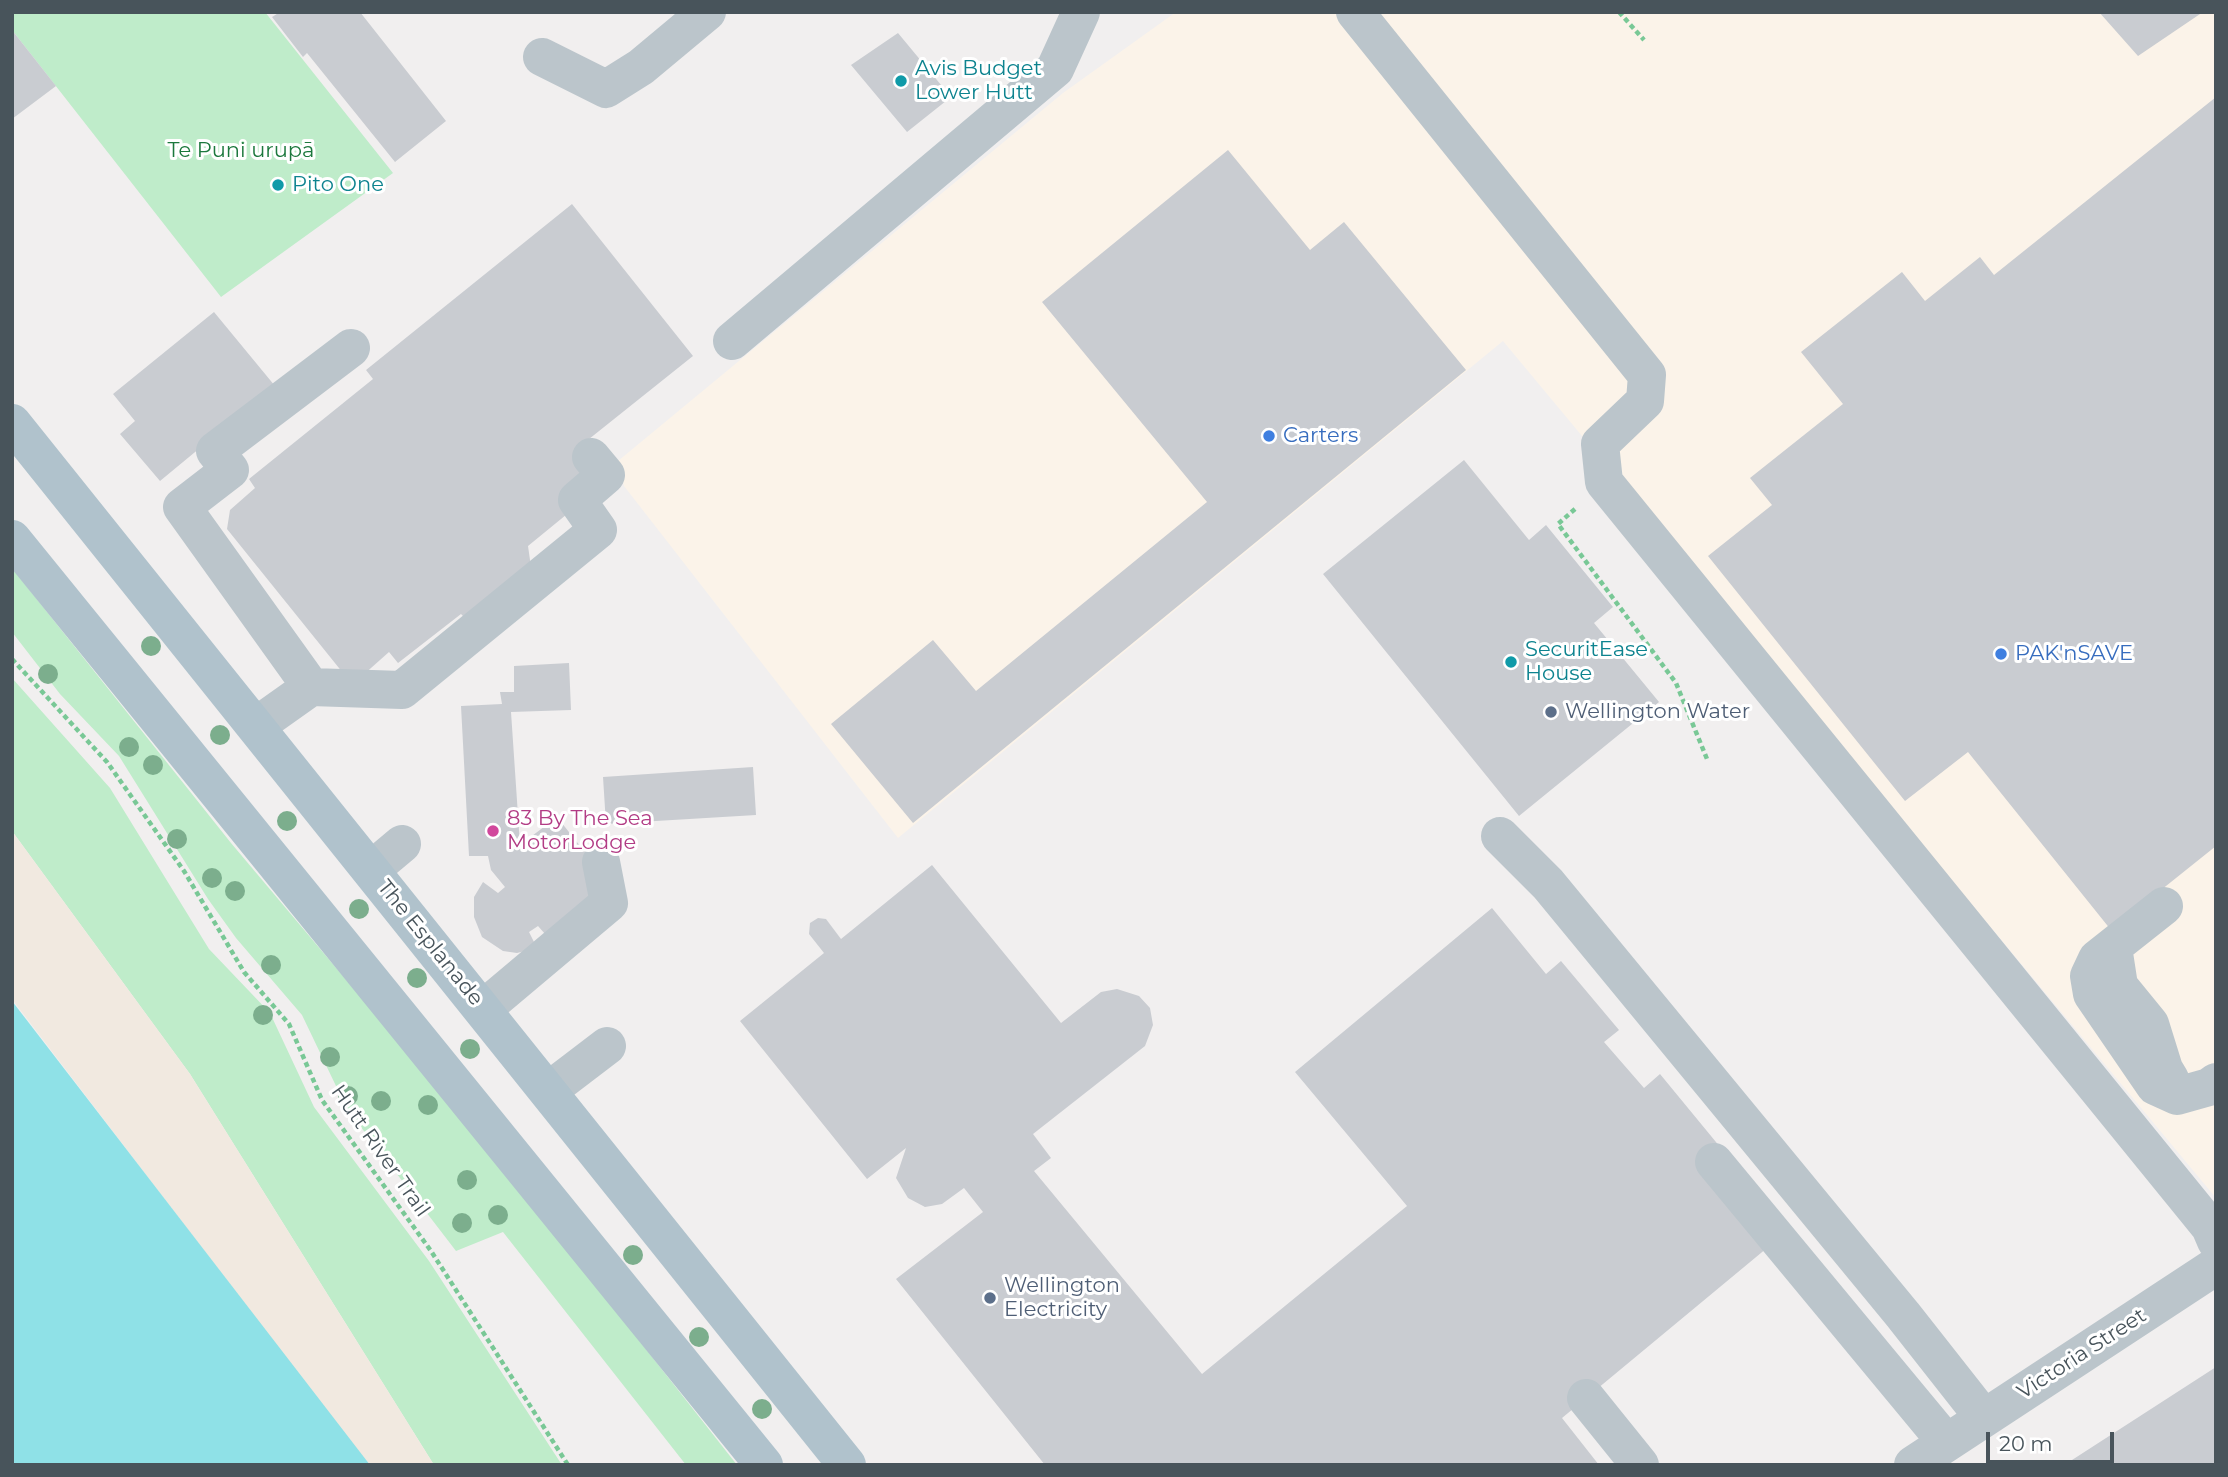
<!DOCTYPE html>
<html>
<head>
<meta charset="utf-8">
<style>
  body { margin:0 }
  #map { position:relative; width:2228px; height:1477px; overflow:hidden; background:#f1efef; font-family:Montserrat,sans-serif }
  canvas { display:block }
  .frame { position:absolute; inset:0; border:14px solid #48545b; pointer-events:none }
  .scale { position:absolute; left:1986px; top:1432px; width:128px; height:32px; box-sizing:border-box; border:4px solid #48545b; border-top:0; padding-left:9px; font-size:21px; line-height:24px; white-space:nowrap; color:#48545b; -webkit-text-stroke:5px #fff; paint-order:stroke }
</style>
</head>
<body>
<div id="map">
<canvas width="2228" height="1477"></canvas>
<div class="frame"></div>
<div class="scale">20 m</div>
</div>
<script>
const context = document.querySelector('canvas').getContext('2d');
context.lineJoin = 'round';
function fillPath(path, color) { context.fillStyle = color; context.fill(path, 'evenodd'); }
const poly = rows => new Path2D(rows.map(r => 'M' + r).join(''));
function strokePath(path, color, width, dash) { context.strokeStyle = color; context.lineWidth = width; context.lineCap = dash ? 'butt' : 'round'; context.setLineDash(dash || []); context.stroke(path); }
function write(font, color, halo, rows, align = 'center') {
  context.font = font + ' Montserrat,sans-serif'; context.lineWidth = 6; context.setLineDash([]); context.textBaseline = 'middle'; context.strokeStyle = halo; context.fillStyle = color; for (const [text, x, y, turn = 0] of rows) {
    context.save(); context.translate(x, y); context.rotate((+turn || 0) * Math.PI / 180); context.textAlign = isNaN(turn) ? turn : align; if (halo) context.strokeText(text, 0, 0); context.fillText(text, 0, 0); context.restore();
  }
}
fillPath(poly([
  [1176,12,2216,12,2216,1198,1503,341,898,838,624,486,618,461,1063,93]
]), '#fbf3e9');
fillPath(poly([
  [12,12,265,12,393,173,221,297,12,30],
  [12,568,231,843,491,1152,737,1465,686,1465,503,1232,456,1251,347,1109,302,1015,236,938,208,899,119,756,60,694,12,632],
  [12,678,110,788,209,949,270,1013,314,1107,429,1261,562,1465,434,1465,190,1074,12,831]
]), '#bfecca');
fillPath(poly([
  [12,831,190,1074,434,1465,361,1465,304,1382,12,999]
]), '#f1e9e0');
fillPath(poly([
  [12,1001,370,1465,12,1465]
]), '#8fe1e7');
fillPath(poly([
  [280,12,360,12,446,121,395,162,307,53,303,57,272,17],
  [2099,12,2203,12,2138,56],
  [12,30,56,86,12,119],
  [898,33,951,97,907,132,851,65],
  [2216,97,2216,846,2111,930,1968,752,1905,801,1708,556,1772,505,1750,478,1843,404,1801,352,1902,272,1925,301,1980,257,1994,275],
  [1228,150,1310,250,1344,222,1466,370,913,823,831,724,933,640,976,691,1207,502,1042,302],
  [572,204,693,356,574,451,588,470,559,495,572,510,528,546,532,574,471,624,461,614,398,663,389,652,362,676,343,673,227,529,230,510,255,488,249,479,373,379,366,370],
  [214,312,275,386,160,481,120,434,135,421,113,394],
  [1464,460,1529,540,1546,525,1613,607,1594,623,1659,702,1519,816,1323,574],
  [569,663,571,710,511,712,520,845,557,817,596,866,592,904,553,943,538,926,529,932,537,948,517,953,503,951,482,937,474,917,474,897,483,882,498,893,505,887,491,870,488,856,469,856,461,706,502,704,500,692,514,692,514,666],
  [753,767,756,815,606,824,603,777],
  [932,865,1061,1023,1101,992,1117,989,1139,996,1150,1008,1153,1025,1145,1046,1033,1134,1051,1158,1034,1171,1202,1374,1407,1206,1295,1072,1492,908,1546,974,1561,961,1619,1030,1604,1042,1644,1088,1660,1074,1725,1153,1773,1243,1562,1418,1599,1465,1045,1465,896,1279,983,1212,964,1188,942,1204,925,1207,908,1198,896,1178,906,1148,867,1179,740,1021,824,953,809,934,810,923,818,918,826,919,841,939],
  [2216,1367,2216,1465,2075,1465,2072,1460]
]), '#c9ccd1');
strokePath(poly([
  [1619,12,1644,40],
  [1575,509,1558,524,1676,683,1707,759],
  [12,659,107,762,184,871,244,972,289,1024,322,1100,431,1251,568,1465]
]), '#79c896', 4.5, [5, 3.5]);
strokePath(poly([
  [1355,12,1647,375,1645,401,1600,444,1604,482,2210,1227,2216,1241],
  [542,57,606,89,641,67,707,12],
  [732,341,1055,69,1081,12],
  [351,348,215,451,230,470,182,507,311,687,402,690,598,530,577,500,606,475,591,457],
  [256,726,311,687],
  [1500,836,1548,884,1903,1315,1984,1418],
  [371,870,402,844],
  [2164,906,2097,959,2089,976,2092,994,2155,1086,2177,1096,2209,1087,2216,1082],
  [2113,947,2119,986,2150,1024,2164,1069,2170,1079],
  [483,1009,609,903,601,862],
  [548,1091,607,1046],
  [1714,1162,1946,1442],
  [1586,1398,1640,1465],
  [1913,1465,2216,1266]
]), '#bbc5cb', 38);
strokePath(poly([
  [12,423,847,1465],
  [12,539,764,1465]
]), '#b0c2cc', 38);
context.fillStyle = '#7cae8d';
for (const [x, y] of [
  [151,646],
  [48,674],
  [220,735],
  [129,747],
  [153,765],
  [287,821],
  [177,839],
  [212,878],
  [235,891],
  [359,909],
  [271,965],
  [417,978],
  [263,1015],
  [470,1049],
  [330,1057],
  [348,1096],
  [381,1101],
  [428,1105],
  [467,1180],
  [498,1215],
  [462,1223],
  [633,1255],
  [699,1337],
  [762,1409]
]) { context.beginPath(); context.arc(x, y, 10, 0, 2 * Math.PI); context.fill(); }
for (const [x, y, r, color] of [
  [901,81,7,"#0f9aa8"],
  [278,185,7,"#0f9aa8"],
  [1269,436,7,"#3f7fe0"],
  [2001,654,7,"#3f7fe0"],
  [1511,662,7,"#0f9aa8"],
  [1551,712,7,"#5c6f8a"],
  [493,831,7,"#d1479c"],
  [990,1298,7,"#5c6f8a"]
]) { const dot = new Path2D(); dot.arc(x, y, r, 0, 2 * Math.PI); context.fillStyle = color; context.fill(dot); strokePath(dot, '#fff', 2.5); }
write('21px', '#0d838f', '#fff', [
  ["Avis Budget",915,69],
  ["Lower Hutt",915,93],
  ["Pito One",292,185],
  ["SecuritEase",1525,650],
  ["House",1525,674]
], 'left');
write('21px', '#1c783d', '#fff', [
  ["Te Puni urupā",241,151]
]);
write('21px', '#366cbe', '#fff', [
  ["Carters",1283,436],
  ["PAK'nSAVE",2015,654]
], 'left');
write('21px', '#4e5e75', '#fff', [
  ["Wellington Water",1565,712],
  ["Wellington",1004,1286],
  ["Electricity",1004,1310]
], 'left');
write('21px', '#b23c85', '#fff', [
  ["83 By The Sea",507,819],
  ["MotorLodge",507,843]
], 'left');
write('21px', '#48545b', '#fff', [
  ["The Esplanade",430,943,51],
  ["Hutt River Trail",380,1151,55],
  ["Victoria Street",2082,1354,-33]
]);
</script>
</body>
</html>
